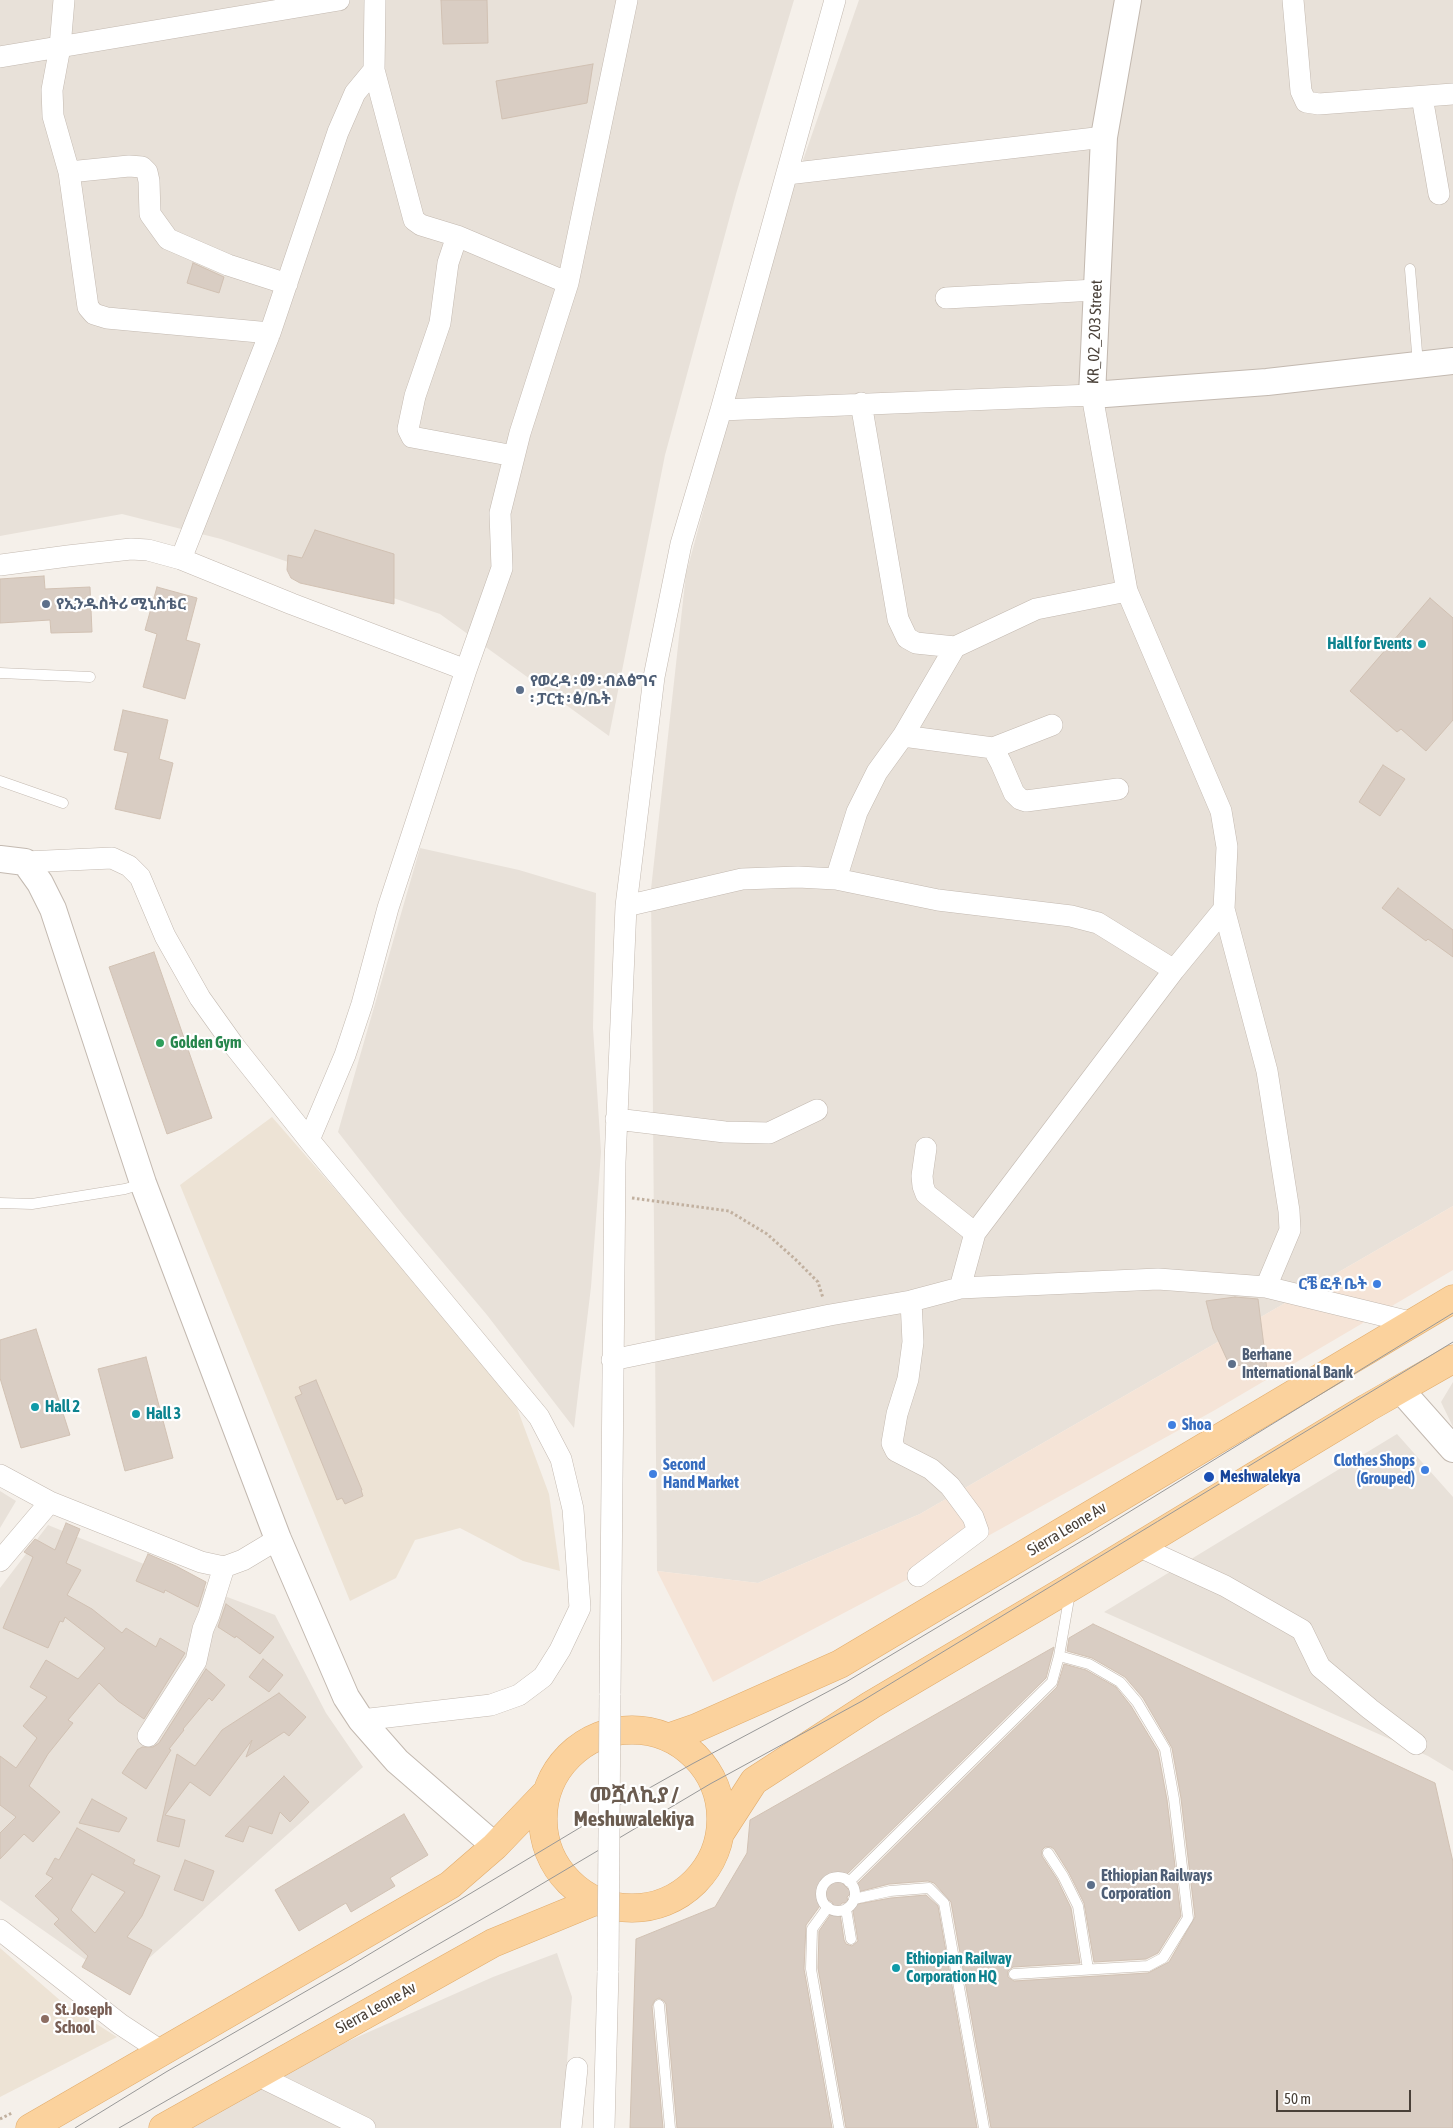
<!DOCTYPE html>
<html>
<head>
<meta charset="utf-8">
<style>
  body { margin:0 }
  #map { position:relative; width:1453px; height:2128px; overflow:hidden; background:#f5f0ea; font-family:"Asap Condensed",sans-serif }
  canvas { display:block }
  .scale { position:absolute; left:1276px; top:2090px; width:135px; height:22px; box-sizing:border-box; border:2px solid #494038; border-top:0; padding-left:6px; font-size:15px; line-height:18px; white-space:nowrap; color:#494038; -webkit-text-stroke:4px #fff; paint-order:stroke }
</style>
</head>
<body>
<div id="map">
<canvas width="1453" height="2128"></canvas>
<div class="scale">50 m</div>
</div>
<script>
const context = document.querySelector('canvas').getContext('2d');
context.lineJoin = 'round';
function fillPath(path, color) { context.fillStyle = color; context.fill(path, 'evenodd'); }
const poly = rows => new Path2D(rows.map(r => 'M' + r).join(''));
function strokePath(path, color, width, dash) { context.strokeStyle = color; context.lineWidth = width; context.lineCap = dash ? 'butt' : 'round'; context.setLineDash(dash || []); context.stroke(path); }
function write(font, color, halo, rows, align = 'center') {
  context.font = font + ' "Asap Condensed","Noto Sans Ethiopic",sans-serif'; context.lineWidth = 4.5; context.setLineDash([]); context.textBaseline = 'middle'; context.strokeStyle = halo; context.fillStyle = color; for (const [text, x, y, turn = 0] of rows) {
    context.save(); context.translate(x, y); context.rotate((+turn || 0) * Math.PI / 180); context.textAlign = isNaN(turn) ? turn : align; if (halo) context.strokeText(text, 0, 0); context.fillText(text, 0, 0); context.restore();
  }
}
fillPath(poly([
  [0,0,794,0,736,194,665,455,609,736,440,614,221,539,122,514,0,536],
  [859,0,1453,0,1453,1206,920,1514,758,1583,657,1571,651,889,686,574,781,223],
  [420,848,519,870,596,893,593,1028,601,1152,591,1287,574,1428,487,1315,403,1215,338,1132],
  [1453,1382,1453,1427,1441,1402],
  [1397,1434,1453,1497,1453,1771,1428,1756,1104,1612],
  [0,1491,16,1501,0,1528],
  [48,1525,198,1586,275,1615,326,1713,363,1767,120,1984,0,1900,0,1588],
  [557,1953,572,1997,562,2128,186,2128,319,2054,493,1977]
]), '#e8e1d9');
fillPath(poly([
  [1453,1206,1453,1270,1215,1410,950,1557,713,1682,657,1571,758,1583,920,1514]
]), '#f5e4d7');
fillPath(poly([
  [272,1117,476,1351,517,1408,549,1494,560,1571,523,1561,460,1528,415,1540,396,1578,350,1601,180,1185],
  [0,1948,62,2002,117,2037,0,2097]
]), '#ede3d5');
const building = poly([
  [441,0,487,0,488,43,443,44,441,0],
  [593,64,587,103,502,119,496,81,593,64],
  [193,263,224,277,219,293,187,283,193,263],
  [315,530,394,554,394,604,300,583,291,578,287,570,288,555,302,558,315,530],
  [44,576,45,589,90,587,92,632,51,633,50,620,0,623,0,579,44,576],
  [157,587,197,598,186,640,200,644,185,699,143,687,157,634,145,630,157,587],
  [1430,598,1453,618,1453,720,1426,751,1401,729,1397,732,1350,691,1430,598],
  [123,710,168,720,159,759,173,763,160,819,115,809,128,753,114,750,123,710],
  [1383,765,1405,779,1380,816,1359,802,1383,765],
  [1398,888,1453,930,1453,957,1428,939,1426,941,1382,908,1398,888],
  [154,952,212,1118,167,1134,109,967,154,952],
  [1235,1297,1258,1299,1267,1370,1252,1372,1250,1367,1229,1364,1213,1329,1206,1301,1235,1297],
  [36,1329,70,1435,21,1448,0,1378,0,1340,36,1329],
  [146,1357,173,1458,125,1471,98,1369,146,1357],
  [316,1380,362,1490,361,1490,363,1496,345,1504,342,1498,337,1500,295,1397,302,1394,299,1387,316,1380],
  [66,1523,80,1529,66,1563,81,1570,67,1595,92,1609,122,1633,126,1628,156,1647,160,1638,185,1653,144,1719,118,1701,99,1683,68,1720,73,1723,48,1754,29,1786,60,1812,33,1842,24,1834,0,1859,0,1833,16,1817,0,1805,0,1756,16,1768,37,1738,23,1726,47,1697,30,1687,46,1660,78,1679,105,1648,65,1617,63,1622,60,1621,48,1648,3,1628,33,1557,24,1552,35,1539,55,1550,66,1523],
  [148,1554,176,1566,206,1582,198,1607,165,1590,164,1593,136,1581,148,1554],
  [226,1604,274,1637,260,1654,236,1636,235,1638,218,1627,226,1604],
  [1093,1624,1435,1783,1453,1862,1453,2128,991,2128,951,1902,934,1883,928,1881,889,1884,850,1894,847,1897,848,1903,842,1903,839,1907,844,1940,846,1944,852,1946,858,1941,852,1905,891,1898,926,1895,938,1906,977,2128,846,2128,818,1968,819,1931,835,1908,832,1902,828,1900,822,1903,806,1925,804,1969,832,2128,677,2128,666,2004,664,2001,659,1998,655,2000,652,2006,663,2128,630,2128,636,1939,715,1907,747,1853,750,1820,1054,1647,1046,1678,844,1877,843,1884,848,1889,854,1887,1057,1687,1064,1664,1086,1670,1116,1687,1131,1706,1158,1751,1167,1800,1181,1916,1158,1953,1146,1959,1094,1962,1084,1903,1069,1873,1054,1849,1051,1847,1045,1847,1042,1850,1042,1856,1057,1879,1071,1908,1080,1963,1013,1967,1008,1971,1008,1977,1014,1981,1148,1973,1169,1962,1195,1917,1181,1798,1172,1748,1143,1698,1125,1677,1092,1658,1067,1651,1069,1638,1093,1624],
  [263,1659,283,1675,269,1692,249,1677,263,1659],
  [206,1669,225,1685,212,1701,209,1698,183,1729,184,1730,169,1749,171,1750,146,1789,122,1773,138,1749,139,1749,142,1747,153,1747,159,1743,206,1669],
  [279,1693,306,1717,289,1736,284,1732,246,1757,252,1740,210,1796,190,1782,165,1815,185,1820,179,1847,157,1841,177,1754,195,1766,222,1730,279,1693],
  [284,1776,309,1802,290,1822,280,1812,272,1834,249,1826,243,1842,225,1836,284,1776],
  [92,1799,127,1818,119,1832,79,1823,92,1799],
  [404,1814,428,1855,390,1878,395,1886,351,1912,346,1903,299,1931,275,1890,404,1814],
  [77,1828,135,1860,133,1864,160,1876,142,1916,127,1937,152,1950,130,1995,82,1967,88,1956,54,1924,59,1919,35,1896,53,1878,46,1874,55,1858,59,1860,77,1828],
  [92,1874,125,1892,95,1933,71,1910,92,1874],
  [185,1860,214,1871,203,1901,174,1890,185,1860]
]);
fillPath(building, '#d9cdc3');
strokePath(building, '#d1c1b3', 1);
const service = poly([
  [1410,269,1418,364],
  [0,673,90,677],
  [0,781,63,803],
  [0,1203,32,1204,125,1189,142,1184],
  [1048,1853,1063,1876,1078,1906,1088,1969],
  '821 1894a17 17 0 1 1 34 0a17 17 0 1 1-34 0Z',
  [849,1882,1052,1682,1059,1656,1070,1593],
  [854,1899,890,1891,929,1888,944,1903,984,2128],
  [828,1907,812,1929,811,1969,839,2128],
  [846,1909,851,1939],
  [1014,1974,1148,1966,1163,1958,1188,1918,1174,1799,1165,1749,1137,1702,1120,1682,1089,1664,1059,1656],
  [659,2005,670,2128]
]);
const minor = poly([
  [64,0,60,47,52,90,53,116,69,172,88,307,94,314,107,318,270,333],
  [1293,0,1301,91,1306,102,1319,104,1453,94],
  [0,57,339,0],
  [374,70,414,220,421,225,457,236,568,283],
  [1422,97,1439,194],
  [69,172,129,166,142,167,147,172,149,181,150,214,168,239,228,265,287,284],
  [787,174,1104,137],
  [457,236,448,263,440,323,415,396,408,429,412,437,514,456],
  [946,298,1096,290],
  [861,403,898,619,907,638,916,643,955,647,1036,609,1127,591],
  [721,410,1092,395,1127,591,1221,811,1227,847,1224,909,1174,970,975,1233,960,1288],
  [181,559,270,333,338,132,355,93,374,70,375,0],
  [0,565,68,556,131,549,148,550,181,559,292,604,466,670,388,908,362,1004,345,1055,309,1140,539,1417,561,1459,573,1509,580,1608,560,1650,543,1677,519,1695,491,1705,361,1720],
  [466,670,502,568,500,513,520,433,568,283,627,0],
  [903,736,993,748,1001,763,1014,793,1020,799,1026,801,1118,789],
  [993,748,1052,725],
  [25,862,112,858,129,866,140,877,165,936,200,998,235,1047,309,1140],
  [836,879,857,812,877,772,903,736,955,647],
  [626,906,742,879,798,877,836,879,938,900,1071,916,1098,923,1174,970],
  [1224,909,1267,1071,1289,1211,1290,1230,1266,1287],
  [616,1119,725,1132,769,1133,817,1110],
  [926,1148,922,1176,923,1186,926,1194,975,1233],
  [911,1301,913,1342,908,1379,897,1414,892,1443,896,1451,931,1469,950,1486,973,1517,978,1531,918,1576],
  [612,1360,830,1315,911,1301,960,1288,1158,1279,1266,1287,1414,1323],
  [0,1475,50,1502,201,1562,224,1567,243,1560,278,1539],
  [1138,1546,1225,1586,1302,1630,1320,1667,1370,1709,1416,1744],
  [0,1561,50,1502],
  [610,1695,615,1162,626,906,654,677,681,544,721,410,835,0],
  [148,1736,196,1661,203,1629,209,1615,224,1567],
  [0,1930,120,2024,161,2051],
  [257,2075,365,2128],
  [571,2128,577,2068],
  [604,2128,608,1971]
]);
const tertiary = poly([
  [1128,0,1104,137,1092,395,1267,382,1453,361],
  [0,859,25,862,40,883,53,909,143,1183,278,1539,346,1697,361,1720,397,1761,495,1846],
  [1400,1389,1453,1449]
]);
const primary = poly([
  '543 1819a89 89 0 1 1 178 0a89 89 0 1 1-178 0Z',
  [670,1737,696,1728,840,1664,1453,1299],
  [721,1832,754,1781,871,1705,1071,1587,1367,1408,1453,1359],
  [30,2128,450,1885,495,1846,544,1795],
  [163,2128,493,1943,595,1901]
]);
strokePath(service, '#c3b9b0', 11);
strokePath(minor, '#c3b9b0', 22);
strokePath(tertiary, '#c3b9b0', 28);
strokePath(primary, '#e1ac6c', 29);
strokePath(poly([
  [632,1198,729,1211,767,1234,795,1259,818,1282,823,1298],
  [0,2119,12,2113]
]), '#c1b09f', 3, [2.5, 2.5]);
strokePath(service, '#fff', 10);
strokePath(minor, '#fff', 21);
strokePath(tertiary, '#fff', 26);
strokePath(primary, '#fbd29d', 28);
strokePath(poly([
  [75,2128,166,2072,348,1967,596,1818,692,1764,846,1682,1090,1536,1453,1313],
  [119,2128,503,1907,710,1784,862,1701,1453,1342]
]), '#989898', 1);
const minorBridge = poly([
  [608,1971,610,1695]
]);
strokePath(minorBridge, '#c3b9b0', 22, []);
strokePath(minorBridge, '#fff', 21);
for (const [x, y, r, color] of [
  [46,604,5,"#5c6f8a"],
  [1422,644,5,"#0f9aa8"],
  [520,690,5,"#5c6f8a"],
  [160,1043,5,"#2e9e5b"],
  [1377,1284,5,"#3f7fe0"],
  [1232,1364,5,"#5c6f8a"],
  [35,1407,5,"#0f9aa8"],
  [136,1414,5,"#0f9aa8"],
  [1172,1425,5,"#3f7fe0"],
  [1425,1470,5,"#3f7fe0"],
  [653,1474,5,"#3f7fe0"],
  [1209,1477,6,"#1a4fb4"],
  [1091,1885,5,"#5c6f8a"],
  [896,1968,5,"#0f9aa8"],
  [45,2019,5,"#8d6e63"]
]) { const dot = new Path2D(); dot.arc(x, y, r, 0, 2 * Math.PI); context.fillStyle = color; context.fill(dot); strokePath(dot, '#fff', 2); }
write('16px', '#494038', '#fff', [
  ["KR_02_203 Street",1095,332,-88],
  ["Sierra Leone Av",1067,1529,-31],
  ["Sierra Leone Av",376,2008,-29]
]);
write('bold 16px', '#4e5e75', '#fff', [
  ["የኢንዱስትሪ ሚኒስቴር",56,604],
  ["የወረዳ ፡ 09 ፡ ብልፅግና",530,681],
  ["፡ ፓርቲ ፡ ፅ/ቤት",530,699],
  ["Berhane",1242,1355],
  ["International Bank",1242,1373],
  ["Ethiopian Railways",1101,1876],
  ["Corporation",1101,1894]
], 'left');
write('bold 16px', '#0d838f', '#fff', [
  ["Hall for Events",1412,644,"right"],
  ["Hall 2",45,1407],
  ["Hall 3",146,1414],
  ["Ethiopian Railway",906,1959],
  ["Corporation HQ",906,1977]
], 'left');
write('bold 16px', '#27864d', '#fff', [
  ["Golden Gym",170,1043]
], 'left');
write('bold 16px', '#366cbe', '#fff', [
  ["ርቼ ፎቶ ቤት",1367,1284],
  ["Shoa",1182,1425,"left"],
  ["Clothes Shops",1415,1461],
  ["(Grouped)",1415,1479],
  ["Second",663,1465,"left"],
  ["Hand Market",663,1483,"left"]
], 'right');
write('bold 16px', '#164399', '#fff', [
  ["Meshwalekya",1220,1477]
], 'left');
write('bold 16px', '#785e54', '#fff', [
  ["St. Joseph",55,2010],
  ["School",55,2028]
], 'left');
write('bold 21px', '#6b5c50', '#fff', [
  ["መሿለኪያ /",634,1795],
  ["Meshuwalekiya",634,1819]
]);
</script>
</body>
</html>
